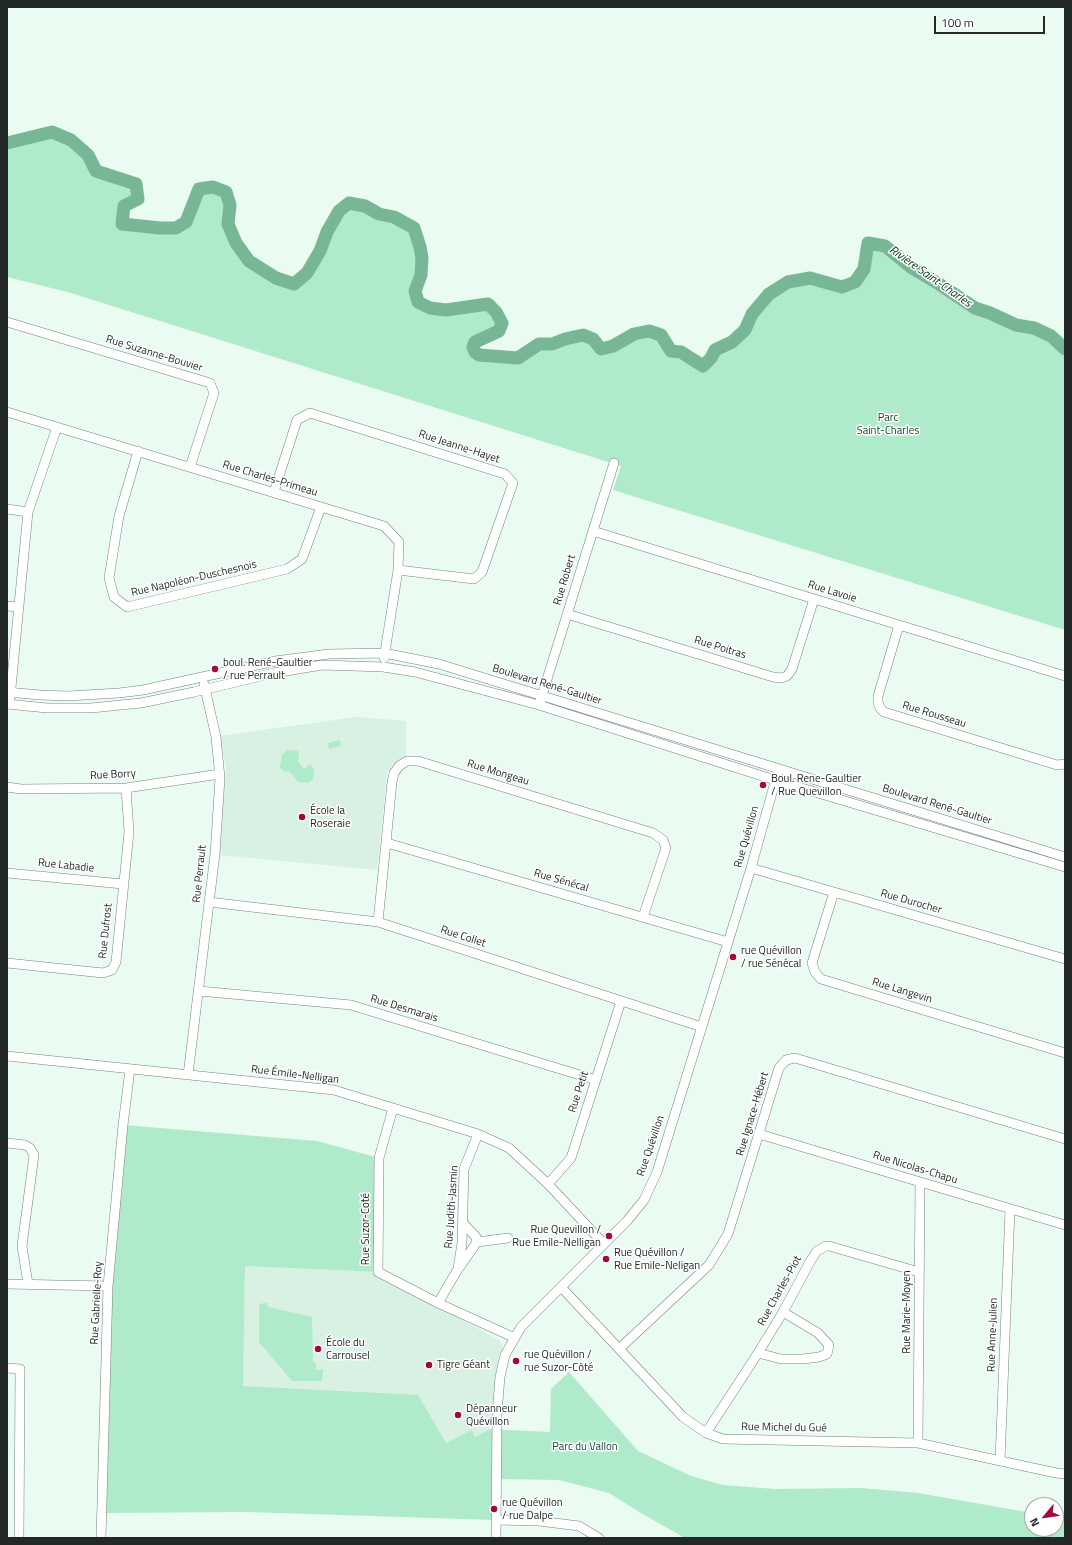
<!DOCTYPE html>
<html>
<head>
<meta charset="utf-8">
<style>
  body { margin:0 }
  #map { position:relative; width:1072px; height:1545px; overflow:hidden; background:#eafbf1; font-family:"Titillium Web",sans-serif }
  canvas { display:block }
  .frame { position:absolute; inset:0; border:8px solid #222825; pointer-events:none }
  .north { position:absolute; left:1024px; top:1497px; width:40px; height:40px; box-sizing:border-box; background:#fff; border:1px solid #a7a9a8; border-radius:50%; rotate:241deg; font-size:11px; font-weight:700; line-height:16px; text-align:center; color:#222825 }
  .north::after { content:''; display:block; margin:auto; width:14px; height:18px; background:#a3073f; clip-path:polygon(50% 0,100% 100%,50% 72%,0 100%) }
  .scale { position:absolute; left:934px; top:16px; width:111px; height:18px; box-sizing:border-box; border:2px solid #222825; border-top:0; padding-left:5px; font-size:12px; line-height:14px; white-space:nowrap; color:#222825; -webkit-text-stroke:3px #fff; paint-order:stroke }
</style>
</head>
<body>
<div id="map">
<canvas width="1072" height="1545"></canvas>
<div class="frame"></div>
<div class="north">N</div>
<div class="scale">100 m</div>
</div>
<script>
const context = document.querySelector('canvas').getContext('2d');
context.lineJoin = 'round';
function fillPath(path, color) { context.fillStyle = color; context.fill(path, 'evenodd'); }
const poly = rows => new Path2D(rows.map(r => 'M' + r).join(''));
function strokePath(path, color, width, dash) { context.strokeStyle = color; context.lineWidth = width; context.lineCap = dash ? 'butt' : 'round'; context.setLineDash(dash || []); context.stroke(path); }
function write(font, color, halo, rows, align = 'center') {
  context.font = font + ' "Titillium Web",sans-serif'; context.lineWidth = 3; context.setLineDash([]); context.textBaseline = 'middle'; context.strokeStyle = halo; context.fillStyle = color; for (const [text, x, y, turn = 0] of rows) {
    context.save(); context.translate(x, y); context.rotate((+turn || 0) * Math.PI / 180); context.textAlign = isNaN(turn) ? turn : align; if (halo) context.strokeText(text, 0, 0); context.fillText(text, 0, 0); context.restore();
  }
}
fillPath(poly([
  [357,717,406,721,406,757,392,764,387,772,377,870,218,855,226,766,219,736],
  [245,1266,378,1272,500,1341,503,1347,503,1353,497,1378,490,1429,475,1437,472,1430,446,1443,243,1386]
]), '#d8f1e2');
fillPath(poly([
  [52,132,71,140,88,155,96,171,136,184,138,199,124,206,122,224,160,228,176,228,186,222,199,189,213,187,226,192,230,205,228,224,236,243,249,261,276,278,294,284,307,273,320,251,327,232,339,211,349,203,365,206,379,214,394,217,414,228,420,247,422,258,421,275,415,291,418,302,430,308,446,310,488,304,496,312,502,323,499,331,475,342,473,347,475,352,479,355,518,358,539,344,552,344,565,339,583,335,593,339,601,349,613,346,634,334,649,331,661,335,671,351,681,352,703,366,711,358,715,350,732,342,745,330,752,314,769,294,788,282,810,278,842,287,855,282,864,269,868,243,885,246,912,268,939,284,975,308,990,313,1016,325,1034,328,1051,336,1065,349,1065,630,613,490,621,466,71,293,7,277,7,153,10,143,31,136],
  [340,740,341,746,329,749,328,743],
  [287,750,298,751,299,753,298,762,304,769,310,764,314,770,313,779,308,783,298,782,290,772,283,771,280,768,282,755],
  [123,1125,317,1141,379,1158,378,1272,245,1266,243,1386,418,1395,446,1443,472,1430,475,1437,490,1429,550,1432,551,1389,569,1372,638,1451,691,1476,723,1485,775,1489,861,1488,918,1493,1032,1513,1032,1529,1056,1529,1056,1517,1065,1518,1065,1538,685,1538,641,1513,609,1493,559,1480,497,1479,496,1520,247,1512,103,1513,108,1286],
  [267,1303,268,1307,312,1317,313,1362,316,1362,316,1370,323,1369,322,1381,292,1381,259,1342,259,1304]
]), '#afeaca');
strokePath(poly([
  [7,143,52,132,71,140,88,155,96,171,136,184,138,199,124,206,122,224,160,228,176,228,186,222,199,189,213,187,226,192,230,205,228,224,236,243,249,261,276,278,294,284,307,273,320,251,327,232,339,211,349,203,365,206,379,214,394,217,414,228,420,247,422,258,421,275,415,291,418,302,430,308,446,310,488,304,496,312,502,323,499,331,475,342,473,347,475,352,479,355,518,358,539,344,552,344,565,339,583,335,593,339,601,349,613,346,634,334,649,331,661,335,671,351,681,352,703,366,711,358,715,350,732,342,745,330,752,314,769,294,788,282,810,278,842,287,855,282,864,269,868,243,885,246,912,268,939,284,975,308,990,313,1016,325,1034,328,1051,336,1065,349]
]), '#77b795', 13);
const minor = poly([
  [7,322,210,383,214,393,190,467],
  [7,412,384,526,399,542,398,570,384,658],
  [138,451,119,516,109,578,114,597,127,607,287,569,302,559,321,507],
  [274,492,297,420,310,413,505,474,513,483,482,572,474,579,398,570],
  [7,509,28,512],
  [593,531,1065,676],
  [7,606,19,607],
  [567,614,773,677,781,678,787,676,792,669,814,599],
  [899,625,878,696,878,702,880,708,884,712,1057,765,1065,764],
  [7,692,40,695,68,696,119,693,143,690,275,661,329,654,384,653,439,664,1065,857],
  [10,698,28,512,57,427],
  [540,702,614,463],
  [7,704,47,708,91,708,141,703,194,692,274,673,322,665,383,667,415,672,539,705,775,780,1065,867],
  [7,787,21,789,126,788,220,774],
  [387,843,728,942],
  [751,868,1065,959],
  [7,873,123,884],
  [834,892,812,963,815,972,821,979,1065,1053],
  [209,902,378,922,702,1027],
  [378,922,392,782,394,773,399,766,407,761,418,761,653,833,663,840,666,848,643,917],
  [7,963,103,973,112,970,116,962,129,832,126,788],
  [199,991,351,1005,596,1080],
  [7,1056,334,1090,478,1134,509,1148,548,1184,604,1244],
  [188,1075,215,854,220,778,216,737,204,684],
  [393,1108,379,1158,378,1272,438,1303,515,1338],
  [759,1134,1065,1225],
  [7,1143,25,1145,30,1148,34,1155,22,1246,28,1284],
  [548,1184,571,1158,621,1001],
  [477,1242,508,1238],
  [459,1268,477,1242,476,1237,464,1224],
  [7,1284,108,1286],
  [561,1287,683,1417,706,1433,723,1439,918,1443,1056,1473,1065,1474],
  [438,1303,458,1269,462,1243,464,1169,478,1134],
  [619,1349,709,1265,728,1234,779,1068,786,1060,795,1058,1065,1139],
  [758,1353,781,1359,803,1359,819,1357,827,1354,829,1345,818,1333,783,1312],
  [7,1368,20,1369,19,1538],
  [706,1433,758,1353,783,1312,811,1260,817,1251,826,1246,829,1246,919,1272],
  [918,1443,920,1182],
  [1000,1461,1010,1209],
  [496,1520,539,1521,579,1526,599,1538],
  [101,1538,108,1286,123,1125,130,1069],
  [496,1538,497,1414,500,1377,505,1355,521,1327,627,1221,644,1200,657,1172,751,868,777,775]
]);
strokePath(minor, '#74847b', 10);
strokePath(minor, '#fff', 9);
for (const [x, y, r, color] of [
  [215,669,4,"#a3073f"],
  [763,785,4,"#a3073f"],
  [302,817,4,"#a3073f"],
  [733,957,4,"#a3073f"],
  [609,1236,4,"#a3073f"],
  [606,1259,4,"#a3073f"],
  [318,1349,4,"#a3073f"],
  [516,1361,4,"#a3073f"],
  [429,1365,4,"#a3073f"],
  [458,1415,4,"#a3073f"],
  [494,1509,4,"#a3073f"]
]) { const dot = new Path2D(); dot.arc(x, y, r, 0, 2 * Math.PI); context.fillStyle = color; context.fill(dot); strokePath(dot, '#fff', 1.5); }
write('11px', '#222825', '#fff', [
  ["Rue Suzanne-Bouvier",154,354,17],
  ["Rue Jeanne-Hayet",459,447,18],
  ["Rue Charles-Primeau",270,479,17],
  ["Rue Napoléon-Duschesnois",194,579,-13],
  ["Rue Robert",565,580,-73],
  ["Rue Lavoie",832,592,17],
  ["Rue Poitras",720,648,17],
  ["Boulevard René-Gaultier",547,685,17],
  ["Rue Rousseau",934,715,17],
  ["Rue Mongeau",498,773,17],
  ["Rue Borry",113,775,-3],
  ["Boulevard René-Gaultier",937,805,17],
  ["Rue Quévillon",747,837,-74],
  ["Rue Labadie",66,866,6],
  ["Rue Perrault",200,874,-84],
  ["Rue Sénécal",561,881,16],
  ["Rue Durocher",911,902,16],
  ["Rue Dufrost",106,931,-84],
  ["Rue Collet",463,937,18],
  ["Rue Langevin",902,991,17],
  ["Rue Desmarais",404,1009,17],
  ["Rue Émile-Nelligan",295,1075,7],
  ["Rue Petit",579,1092,-72],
  ["Rue Ignace-Hébert",753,1114,-73],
  ["Rue Quévillon",651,1146,-71],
  ["Rue Nicolas-Chapu",915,1168,17],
  ["Rue Judith-Jasmin",452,1207,-86],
  ["Rue Suzor-Coté",366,1229,-90],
  ["Rue Charles-Piot",780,1291,-61],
  ["Rue Gabrielle-Roy",97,1303,-87],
  ["Rue Marie-Moyen",907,1312,-90],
  ["Rue Anne-Julien",993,1335,-88],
  ["Rue Michel du Gué",784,1428,1]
]);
write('11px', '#144730', '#fff', [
  ["Parc",888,418],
  ["Saint-Charles",888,431],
  ["Parc du Vallon",585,1447]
]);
write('11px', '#222825', '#fff', [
  ["boul. René-Gaultier",223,663],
  ["/ rue Perrault",223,676],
  ["Boul. Rene-Gaultier",771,779],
  ["/ Rue Quevillon",771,792],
  ["École la",310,811],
  ["Roseraie",310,824],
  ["rue Quévillon",741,951],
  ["/ rue Sénécal",741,964],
  ["Rue Quevillon /",601,1230,"right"],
  ["Rue Emile-Nelligan",601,1243,"right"],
  ["Rue Quévillon /",614,1253],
  ["Rue Emile-Neligan",614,1266],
  ["École du",326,1343],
  ["Carrousel",326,1356],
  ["rue Quévillon /",524,1355],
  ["rue Suzor-Côté",524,1368],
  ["Tigre Géant",437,1365],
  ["Dépanneur",466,1409],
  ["Quévillon",466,1422],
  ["rue Quévillon",502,1503],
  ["/ rue Dalpe",502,1516]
], 'left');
write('italic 12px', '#003520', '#fff', [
  ["Rivière Saint-Charles",930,277,35]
]);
</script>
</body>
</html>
